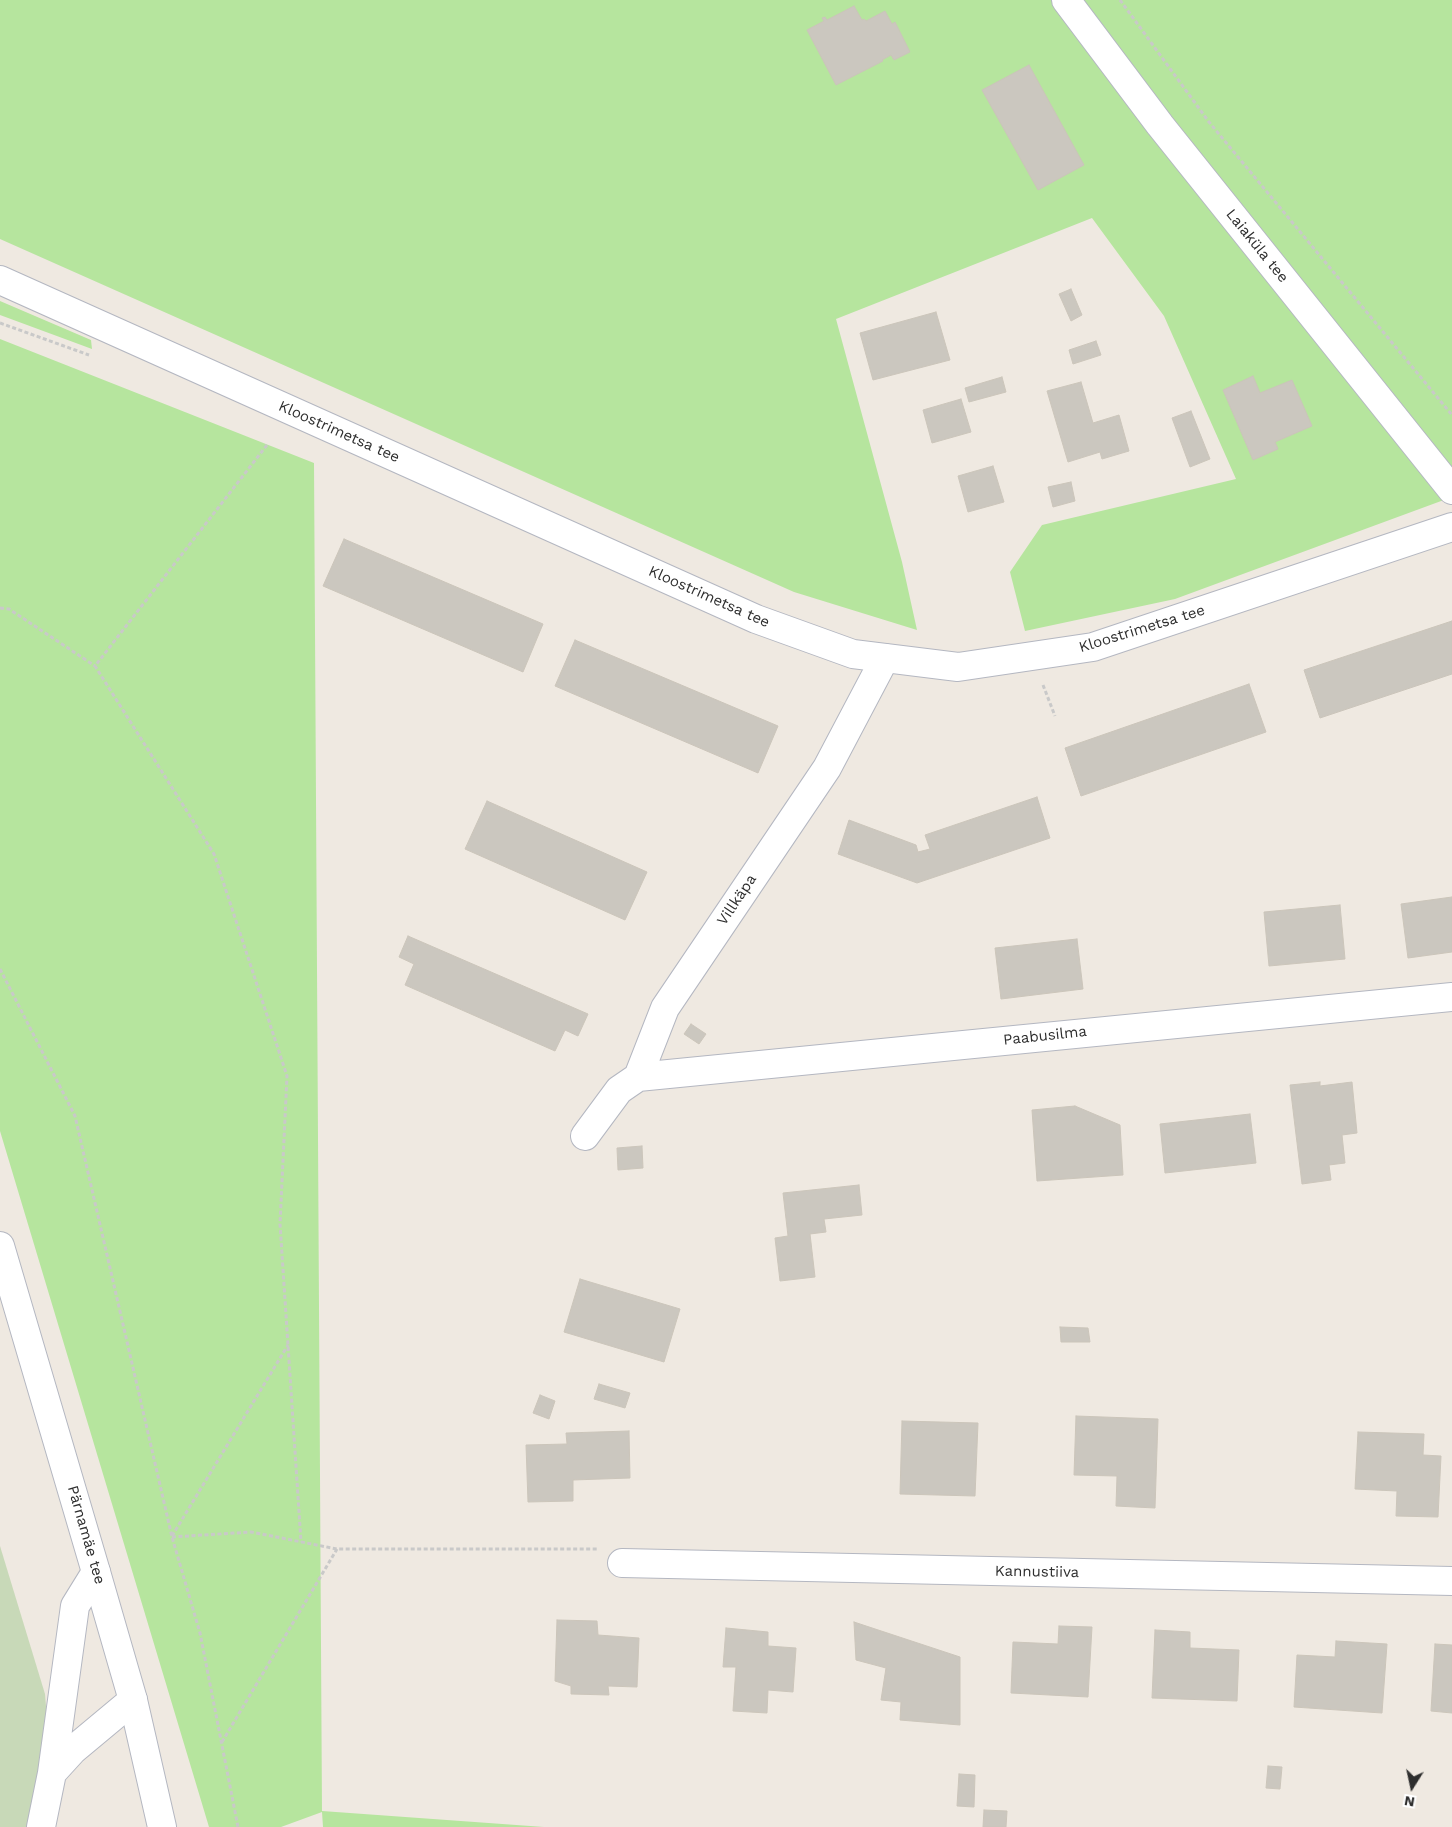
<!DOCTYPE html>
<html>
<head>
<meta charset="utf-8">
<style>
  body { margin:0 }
  #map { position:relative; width:1452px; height:1827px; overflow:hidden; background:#efe9e1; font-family:"Work Sans",sans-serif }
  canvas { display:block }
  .north { position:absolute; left:1387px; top:1762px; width:50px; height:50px; -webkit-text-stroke:4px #fff; paint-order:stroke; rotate:190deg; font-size:14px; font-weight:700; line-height:20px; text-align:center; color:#2e2e2e }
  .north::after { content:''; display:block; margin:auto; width:18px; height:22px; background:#2e2e2e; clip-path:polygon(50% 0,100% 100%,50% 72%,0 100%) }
</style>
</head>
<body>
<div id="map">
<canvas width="1452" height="1827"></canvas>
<div class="north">N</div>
</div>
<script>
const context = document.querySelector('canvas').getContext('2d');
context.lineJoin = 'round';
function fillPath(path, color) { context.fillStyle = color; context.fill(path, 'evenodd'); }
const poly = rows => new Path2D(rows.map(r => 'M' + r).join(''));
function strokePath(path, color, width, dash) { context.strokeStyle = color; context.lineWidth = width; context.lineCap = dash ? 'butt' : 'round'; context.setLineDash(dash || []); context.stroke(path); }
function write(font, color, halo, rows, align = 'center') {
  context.font = font + ' "Work Sans",sans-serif'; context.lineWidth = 5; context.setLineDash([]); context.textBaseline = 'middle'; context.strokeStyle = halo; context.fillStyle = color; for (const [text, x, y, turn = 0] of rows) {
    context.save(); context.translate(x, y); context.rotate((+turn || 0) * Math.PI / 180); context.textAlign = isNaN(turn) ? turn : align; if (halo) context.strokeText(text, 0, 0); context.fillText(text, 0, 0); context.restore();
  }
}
fillPath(poly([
  [0,0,1452,0,1452,497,1175,599,1025,631,1010,572,1042,525,1236,479,1164,316,1092,218,836,319,902,562,917,630,794,592,0,239],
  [0,301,91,340,92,349,0,315],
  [0,339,314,463,322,1811,544,1827,323,1827,322,1812,281,1827,209,1827,0,1131]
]), '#b6e59e');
fillPath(poly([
  [0,1546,45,1694,56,1827,0,1827]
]), '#c8d9b8');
const building = poly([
  [854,6,862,20,864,19,866,21,885,11,892,24,895,22,910,52,894,60,891,55,882,60,883,61,836,85,807,30,824,21,822,18,825,17,827,20,854,6],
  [1029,65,1084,165,1038,190,982,90,1029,65],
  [1071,289,1082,315,1071,321,1059,294,1071,289],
  [936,312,950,360,873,380,860,333,936,312],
  [1096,341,1101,355,1073,364,1069,350,1096,341],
  [1253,376,1260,393,1292,380,1312,426,1275,442,1278,449,1253,460,1223,390,1253,376],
  [1002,377,1006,392,969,402,965,388,1002,377],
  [1081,382,1093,423,1119,415,1129,451,1102,459,1100,452,1068,462,1047,391,1081,382],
  [961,399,971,432,932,443,923,410,961,399],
  [1191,411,1210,459,1190,467,1172,418,1191,411],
  [993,466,1004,502,968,512,958,476,993,466],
  [1071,482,1075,501,1053,507,1048,487,1071,482],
  [344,539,543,624,523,672,323,586,344,539],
  [1452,621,1452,674,1320,718,1304,670,1452,621],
  [575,640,778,726,758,773,555,686,575,640],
  [1249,684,1266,732,1081,796,1065,748,1249,684],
  [1037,797,1050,838,917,883,838,854,849,820,916,845,918,852,930,849,925,835,1037,797],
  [487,801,647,872,625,920,465,849,487,801],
  [1452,897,1452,952,1408,958,1401,904,1452,897],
  [1340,905,1345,959,1269,966,1264,912,1340,905],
  [408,936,588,1014,578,1036,565,1030,555,1051,405,985,414,964,399,957,408,936],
  [1077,939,1083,989,1001,999,995,948,1077,939],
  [691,1024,706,1034,699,1044,684,1034,691,1024],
  [1320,1082,1320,1086,1352,1082,1357,1133,1342,1135,1345,1163,1329,1165,1331,1180,1302,1184,1290,1085,1320,1082],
  [1075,1106,1120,1125,1123,1175,1037,1181,1032,1110,1075,1106],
  [1250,1114,1256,1163,1165,1173,1160,1124,1250,1114],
  [642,1146,643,1168,618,1170,617,1148,642,1146],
  [859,1185,862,1215,824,1219,826,1232,810,1234,815,1277,780,1281,775,1238,788,1236,783,1193,859,1185],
  [580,1279,680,1309,664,1362,564,1332,580,1279],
  [1060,1327,1088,1328,1090,1342,1061,1342,1060,1327],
  [599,1384,630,1393,625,1408,594,1399,599,1384],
  [540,1395,555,1401,549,1419,533,1413,540,1395],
  [1076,1416,1158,1419,1155,1508,1116,1506,1117,1476,1074,1475,1076,1416],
  [902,1421,978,1423,975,1496,900,1494,902,1421],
  [629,1431,630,1478,573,1480,573,1501,528,1502,526,1445,567,1444,566,1433,629,1431],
  [1358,1432,1424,1434,1423,1455,1441,1456,1438,1517,1396,1516,1397,1491,1355,1489,1358,1432],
  [557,1620,597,1621,598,1635,639,1638,637,1687,608,1686,609,1695,571,1694,571,1686,555,1681,557,1620],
  [854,1622,960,1657,960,1725,900,1720,901,1702,881,1700,886,1668,856,1660,854,1622],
  [1059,1626,1092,1627,1088,1697,1011,1693,1013,1642,1058,1644,1059,1626],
  [726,1628,768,1632,768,1646,796,1648,793,1692,768,1690,767,1713,733,1711,736,1667,723,1667,726,1628],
  [1155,1630,1190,1632,1190,1648,1239,1650,1237,1701,1152,1698,1155,1630],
  [1336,1641,1387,1644,1382,1713,1294,1707,1297,1655,1335,1657,1336,1641],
  [1435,1644,1452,1645,1452,1713,1431,1711,1435,1644],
  [1268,1766,1282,1767,1280,1789,1266,1788,1268,1766],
  [959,1774,975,1775,974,1807,957,1806,959,1774],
  [984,1810,1007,1811,1006,1827,983,1827,984,1810]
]);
fillPath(building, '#cbc7bf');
strokePath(building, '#cbc5ba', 1);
const minor = poly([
  [1066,0,1160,125,1452,490],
  [638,1077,1452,997],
  [585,1136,619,1090,638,1077,665,1008,827,768,885,658],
  [622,1563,1452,1581],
  [52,1773,73,1750,133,1700],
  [41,1827,52,1773,75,1606,96,1572]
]);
const secondary = poly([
  [0,280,756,619,853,654,958,667,1093,647,1452,527],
  [0,1246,96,1572,133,1700,162,1827]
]);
strokePath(minor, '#b4b7c1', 30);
strokePath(secondary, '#b4b7c1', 30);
strokePath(poly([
  [1120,0,1209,122,1452,415],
  [0,323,89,355],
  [267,445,95,666,214,854,287,1076,280,1224,301,1542],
  [0,608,9,609,95,666],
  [1043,685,1055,716],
  [0,969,75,1116,172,1537,200,1633,238,1827],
  [172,1536,288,1345],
  [172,1537,251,1532,337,1549,597,1549],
  [222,1742,337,1549]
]), '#c9c9c9', 3, [4, 2.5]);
strokePath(minor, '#fff', 28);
strokePath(secondary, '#fff', 28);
write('15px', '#2e2e2e', '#fff', [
  ["Laiaküla tee",1257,246,51],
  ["Kloostrimetsa tee",339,432,24],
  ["Kloostrimetsa tee",709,597,24],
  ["Kloostrimetsa tee",1142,629,-17],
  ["Villkäpa",737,900,-56],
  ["Paabusilma",1045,1036,-6],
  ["Pärnamäe tee",86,1535,74],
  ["Kannustiiva",1037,1572,1]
]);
</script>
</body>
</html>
